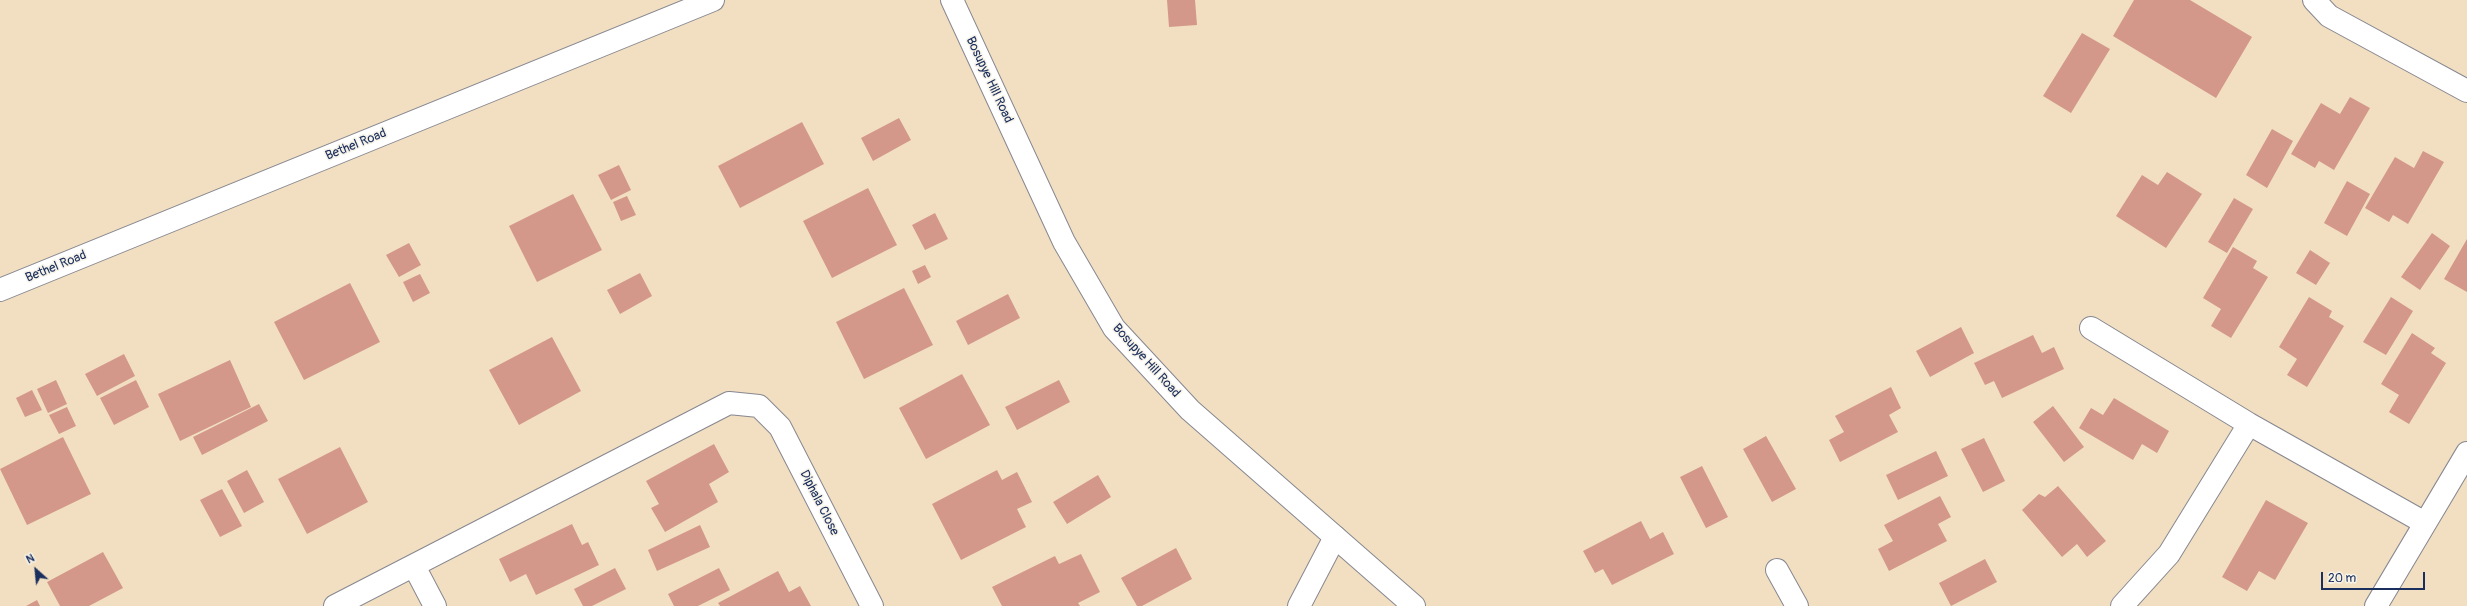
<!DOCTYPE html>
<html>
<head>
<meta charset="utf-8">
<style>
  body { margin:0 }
  #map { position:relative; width:2467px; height:606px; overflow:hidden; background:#f2dfc1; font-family:Pangolin,sans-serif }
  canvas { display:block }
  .north { position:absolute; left:16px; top:550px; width:40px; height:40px; -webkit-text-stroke:3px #f7f3e8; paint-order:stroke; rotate:333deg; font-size:11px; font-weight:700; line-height:16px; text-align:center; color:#1b2f5e }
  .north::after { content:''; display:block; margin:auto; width:14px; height:18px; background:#1b2f5e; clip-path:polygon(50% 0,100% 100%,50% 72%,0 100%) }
  .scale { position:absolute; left:2321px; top:572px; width:104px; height:18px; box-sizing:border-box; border:2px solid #1b2f5e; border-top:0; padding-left:5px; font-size:12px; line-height:14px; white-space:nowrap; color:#1b2f5e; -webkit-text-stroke:3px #f7f3e8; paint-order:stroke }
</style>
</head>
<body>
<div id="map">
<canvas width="2467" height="606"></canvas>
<div class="north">N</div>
<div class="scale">20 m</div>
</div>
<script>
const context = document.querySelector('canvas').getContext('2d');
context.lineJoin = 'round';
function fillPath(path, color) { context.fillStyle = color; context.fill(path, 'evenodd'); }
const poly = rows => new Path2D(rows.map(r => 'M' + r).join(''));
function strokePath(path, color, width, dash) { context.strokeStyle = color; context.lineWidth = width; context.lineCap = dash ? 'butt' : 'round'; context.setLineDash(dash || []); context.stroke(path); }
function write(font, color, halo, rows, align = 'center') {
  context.font = font + ' Pangolin,sans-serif'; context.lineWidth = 3; context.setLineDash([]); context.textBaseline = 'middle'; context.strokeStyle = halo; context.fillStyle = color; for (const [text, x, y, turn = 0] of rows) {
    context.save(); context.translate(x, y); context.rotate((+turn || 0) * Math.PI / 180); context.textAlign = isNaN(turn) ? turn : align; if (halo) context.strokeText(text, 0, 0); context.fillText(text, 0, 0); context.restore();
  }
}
fillPath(poly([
  [1167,0,1195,0,1197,25,1169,27],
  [2134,0,2190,0,2252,37,2216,98,2113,36],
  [2082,33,2110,49,2071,113,2043,96],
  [2350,97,2370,108,2334,170,2319,161,2315,168,2291,154,2321,103,2340,114],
  [899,118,911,140,873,161,861,138],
  [802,122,824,164,740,208,718,166],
  [2272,129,2293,141,2267,188,2246,175],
  [2423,151,2444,162,2408,224,2393,215,2389,222,2365,208,2395,157,2414,168],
  [619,165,631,190,611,200,598,175],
  [2167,172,2202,194,2166,248,2116,216,2142,175,2158,185],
  [2347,181,2370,194,2347,236,2324,223],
  [868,188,897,245,832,278,803,221],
  [573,194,602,250,537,282,509,226],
  [627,196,636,215,621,221,613,202],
  [2234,198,2253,209,2227,253,2208,242],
  [935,213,948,239,925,250,912,225],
  [2432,233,2450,246,2420,290,2401,277],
  [2467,239,2467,292,2444,279],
  [409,243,421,265,399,277,386,255],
  [2233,247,2257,261,2253,268,2268,277,2231,338,2211,326,2221,309,2203,298],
  [2310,250,2330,263,2316,285,2296,273],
  [925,265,931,277,918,284,912,271],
  [640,273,652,296,620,314,607,290],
  [420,274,430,293,413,302,403,282],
  [350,283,380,342,304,380,274,322],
  [904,288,933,345,864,379,836,322],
  [1008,294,1020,318,968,345,956,321],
  [2309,297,2332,311,2329,317,2344,326,2307,387,2287,375,2297,359,2279,347],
  [2391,297,2413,311,2386,355,2363,342],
  [1961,327,1974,353,1930,377,1916,351],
  [2412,333,2435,348,2431,353,2446,363,2409,424,2389,412,2399,395,2381,384],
  [2033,335,2042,353,2054,347,2064,369,2002,398,1994,381,1985,385,1974,363],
  [552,337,581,391,519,425,489,370],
  [124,354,135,376,97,396,85,374],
  [230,360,251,407,180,441,158,394],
  [962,374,990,425,926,459,899,408],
  [56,380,67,404,48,413,37,389],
  [136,380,149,407,114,425,100,398],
  [1059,380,1070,402,1017,430,1005,407],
  [1891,387,1901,408,1889,415,1898,432,1840,462,1829,440,1844,432,1835,416],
  [32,390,42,410,25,417,16,398],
  [2114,398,2169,431,2157,453,2142,444,2133,460,2079,428,2091,408,2103,415],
  [259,404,268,421,202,455,193,437],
  [2053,406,2084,447,2064,462,2033,422],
  [67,407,76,426,59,434,49,415],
  [1766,436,1796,489,1772,502,1743,449],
  [63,437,91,494,27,525,0,469],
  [1984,438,2005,481,1983,492,1961,449],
  [714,444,729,472,709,484,718,502,665,532,651,508,659,504,646,481],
  [340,447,368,502,307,534,278,479],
  [1936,451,1948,476,1898,500,1886,475],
  [1702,466,1728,517,1706,528,1680,477],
  [247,470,264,502,244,513,227,481],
  [997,470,1002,480,1017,472,1032,502,1017,509,1026,527,961,560,932,504],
  [1098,475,1111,497,1067,524,1053,502],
  [2058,486,2106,541,2087,557,2077,544,2062,557,2022,510,2039,494,2045,497],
  [222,489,242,526,220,537,200,500],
  [1940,496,1951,517,1938,524,1947,541,1889,571,1878,549,1893,541,1884,525],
  [2266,500,2308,523,2275,580,2259,571,2247,591,2222,577],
  [1641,521,1650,539,1663,532,1674,554,1612,585,1603,569,1595,573,1583,551],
  [572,524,582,545,588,542,599,565,536,595,526,574,510,582,499,559],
  [700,525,710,547,657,571,648,550],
  [1176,548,1192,579,1142,606,1137,606,1121,578],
  [103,552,123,588,89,606,60,606,47,582],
  [1081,554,1100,592,1078,603,1080,606,1002,606,992,587,1055,556,1059,564],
  [1985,559,1997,582,1951,606,1939,583],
  [615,568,626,589,592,606,583,606,574,589],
  [719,568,730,590,698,606,674,606,668,594],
  [778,571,789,592,800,586,811,606,720,606,718,603],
  [37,600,40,606,26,606]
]), '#d3988a');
const minor = poly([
  [2314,0,2329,16,2467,91],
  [2091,328,2249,424,2425,523],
  [414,566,435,606],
  [1777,570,1797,606],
  [335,606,729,403,759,406,780,427,872,606],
  [1299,606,1335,537],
  [2122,606,2169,554,2249,424],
  [2376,606,2467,453]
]);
const tertiary = poly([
  [952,0,1064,242,1114,328,1190,410,1414,606],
  [0,290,713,0]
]);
strokePath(minor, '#868790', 24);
strokePath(tertiary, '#868790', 24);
strokePath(minor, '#fff', 22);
strokePath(tertiary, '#fff', 22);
write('13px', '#1b2f5e', '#f7f3e8', [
  ["Bosupye Hill Road",989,80,65],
  ["Bethel Road",356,145,-22],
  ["Bethel Road",56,267,-22],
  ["Bosupye Hill Road",1146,361,48],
  ["Diphala Close",819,503,63]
]);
</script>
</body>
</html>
